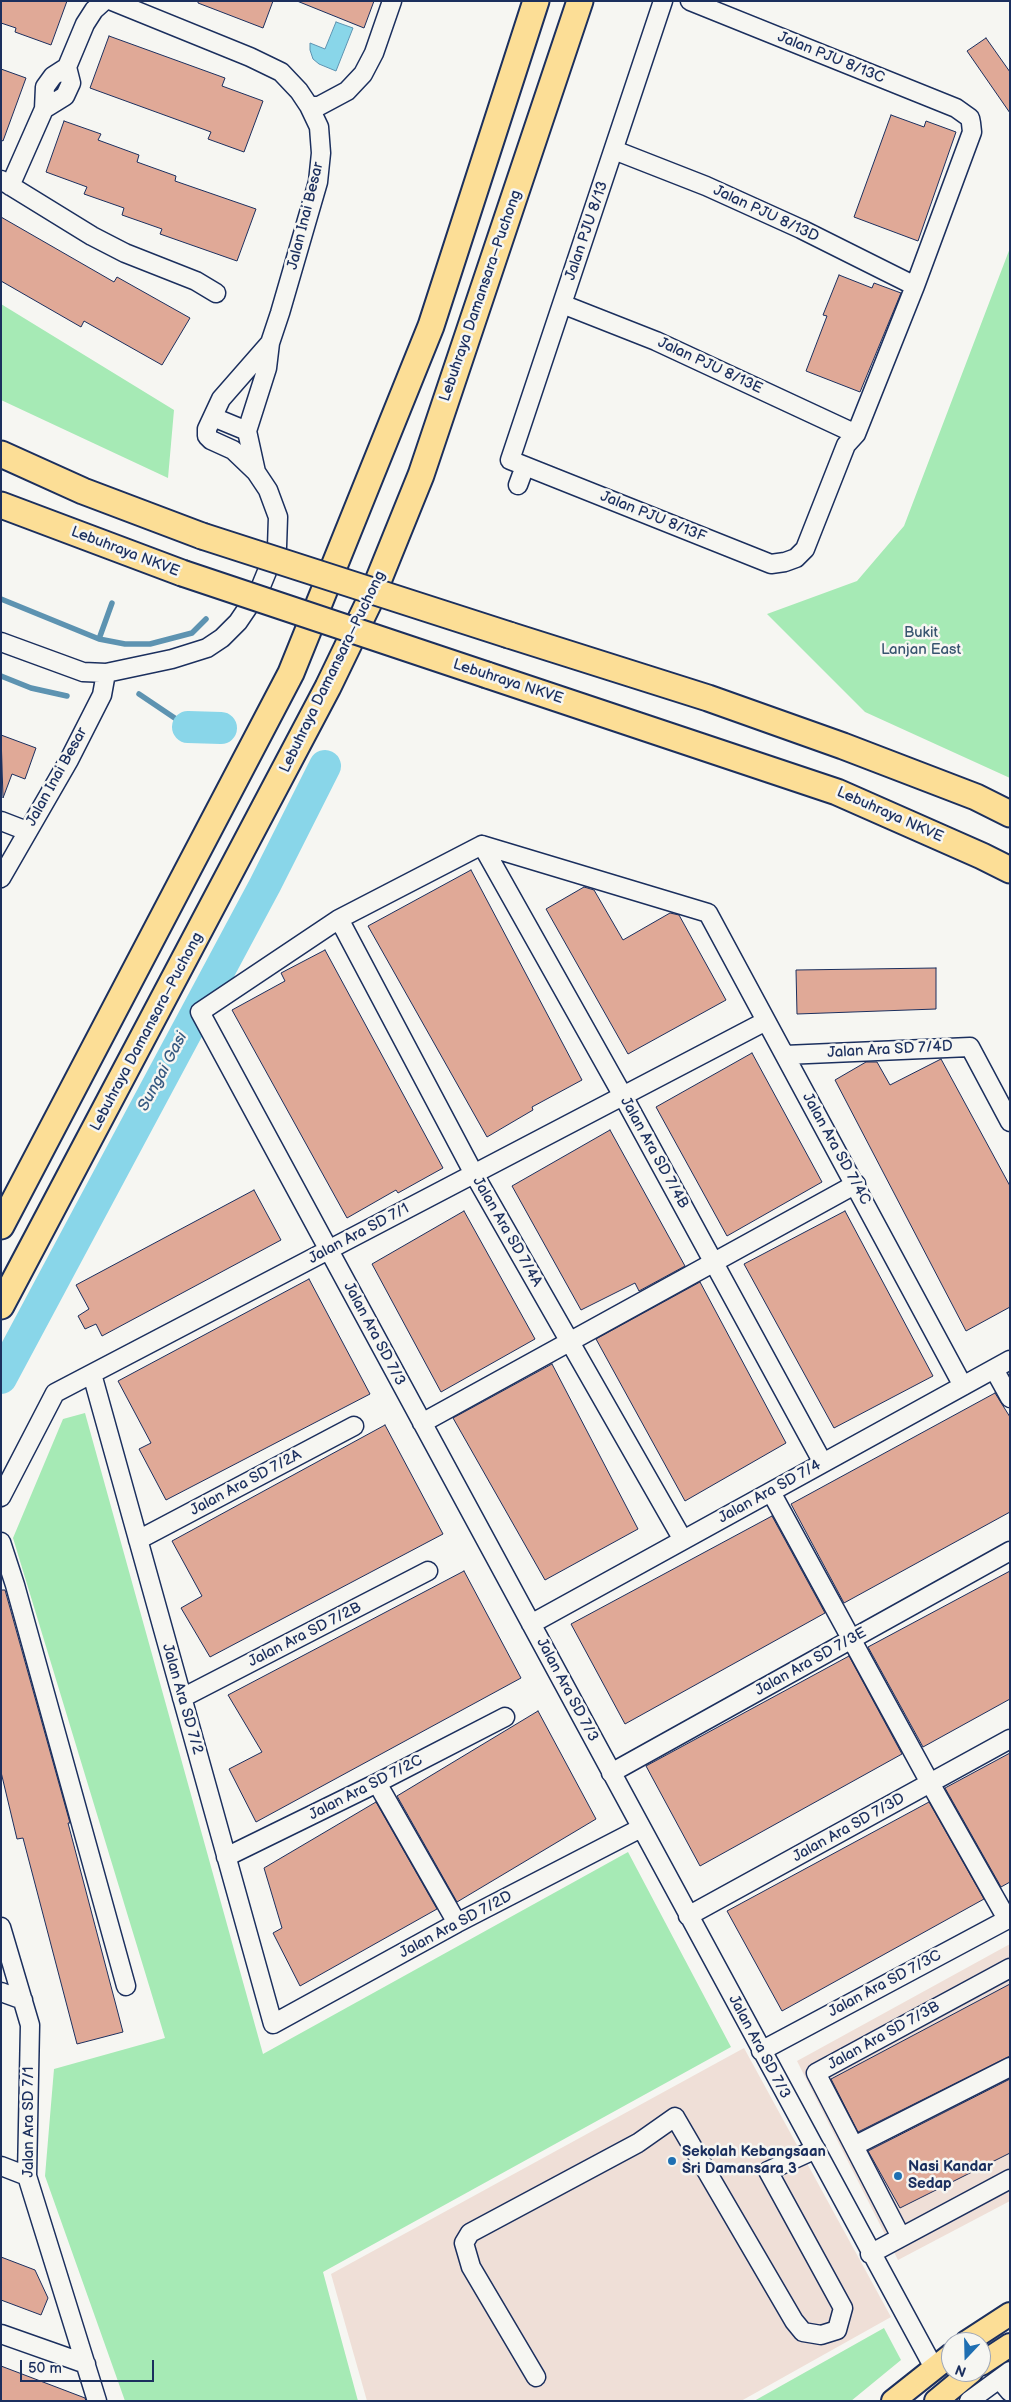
<!DOCTYPE html>
<html>
<head>
<meta charset="utf-8">
<style>
  body { margin:0 }
  #map { position:relative; width:1011px; height:2402px; overflow:hidden; background:#f6f6f2; font-family:"Balsamiq Sans",sans-serif }
  canvas { display:block }
  .frame { position:absolute; inset:0; border:2px solid #1b2f5e; pointer-events:none }
  .north { position:absolute; left:941px; top:2332px; width:50px; height:50px; box-sizing:border-box; background:#f6f6f2; border:1px solid #9ea6b7; border-radius:50%; rotate:201deg; font-size:14px; font-weight:700; line-height:20px; text-align:center; color:#1b2f5e }
  .north::after { content:''; display:block; margin:auto; width:18px; height:22px; background:#1f6fb2; clip-path:polygon(50% 0,100% 100%,50% 72%,0 100%) }
  .scale { position:absolute; left:20px; top:2360px; width:134px; height:22px; box-sizing:border-box; border:2px solid #1b2f5e; border-top:0; padding-left:6px; font-size:15px; line-height:18px; white-space:nowrap; color:#1b2f5e; -webkit-text-stroke:4px #f6f6f2; paint-order:stroke }
</style>
</head>
<body>
<div id="map">
<canvas width="1011" height="2402"></canvas>
<div class="frame"></div>
<div class="north">N</div>
<div class="scale">50 m</div>
</div>
<script>
const context = document.querySelector('canvas').getContext('2d');
context.lineJoin = 'round';
function fillPath(path, color) { context.fillStyle = color; context.fill(path, 'evenodd'); }
const poly = rows => new Path2D(rows.map(r => 'M' + r).join(''));
function strokePath(path, color, width, dash) { context.strokeStyle = color; context.lineWidth = width; context.lineCap = dash ? 'butt' : 'round'; context.setLineDash(dash || []); context.stroke(path); }
function write(font, color, halo, rows, align = 'center') {
  context.font = font + ' "Balsamiq Sans",sans-serif'; context.lineWidth = 5; context.setLineDash([]); context.textBaseline = 'middle'; context.strokeStyle = halo; context.fillStyle = color; for (const [text, x, y, turn = 0] of rows) {
    context.save(); context.translate(x, y); context.rotate((+turn || 0) * Math.PI / 180); context.textAlign = isNaN(turn) ? turn : align; if (halo) context.strokeText(text, 0, 0); context.fillText(text, 0, 0); context.restore();
  }
}
fillPath(poly([
  [1010,1944,1010,2201,898,2260,797,2061],
  [744,2048,891,2317,741,2401,367,2401,331,2274]
]), '#efdfd7');
fillPath(poly([
  [1010,248,1010,778,865,712,767,614,857,581,904,526],
  [1,304,174,410,168,478,1,400],
  [85,1413,263,2054,628,1852,731,2047,323,2272,358,2401,125,2401,45,2176,54,2069,165,2038,13,1538,63,1419],
  [884,2328,901,2360,851,2401,754,2401]
]), '#a6eab5');
const water = poly([
  [336,22,353,28,336,71,319,64,313,59,310,50,310,43,325,49,336,22]
]);
fillPath(water, '#89d6e9');
strokePath(water, '#5d93b1', 1);
strokePath(poly([
  [1,599,99,639,125,644,150,644,192,633,206,619],
  [99,639,112,603],
  [1,676,31,688,67,696],
  [139,694,188,727]
]), '#5d93b1', 5.5);
strokePath(poly([
  [188,727,221,728],
  [1,1378,265,885,325,766]
]), '#89d6e9', 32);
const building = poly([
  [1,1,67,1,51,45,15,32,16,28,1,23,1,1],
  [198,1,273,1,263,28,198,3,198,1],
  [297,1,374,1,364,28,297,1],
  [109,36,225,78,222,86,263,101,244,152,208,139,211,132,90,88,109,36],
  [986,38,1010,72,1010,113,967,51,986,38],
  [1,69,26,78,3,141,1,140,1,69],
  [891,115,924,127,926,121,956,132,918,241,854,217,891,115],
  [64,121,101,134,98,140,139,155,137,162,176,176,175,181,256,209,237,261,160,234,162,229,122,215,124,208,84,194,87,187,46,172,64,121],
  [1,217,114,282,117,277,190,318,162,365,84,321,81,327,1,281,1,217],
  [839,275,872,288,874,283,901,293,860,392,806,371,827,316,823,315,839,275],
  [1,735,36,748,25,779,12,774,3,798,1,735],
  [471,870,582,1080,532,1107,533,1110,487,1137,368,926,471,870],
  [584,887,594,890,623,940,670,913,679,915,726,1000,628,1054,546,909,584,887],
  [325,950,443,1168,398,1193,396,1190,347,1218,232,1010,285,981,281,973,325,950],
  [936,968,936,1009,797,1014,796,970,936,968],
  [752,1053,822,1182,727,1236,656,1107,752,1053],
  [941,1059,1010,1186,1010,1307,966,1331,835,1080,866,1062,877,1062,890,1085,941,1059],
  [610,1130,685,1266,639,1291,635,1283,581,1310,512,1186,610,1130],
  [254,1190,281,1240,102,1336,96,1324,85,1329,78,1316,89,1309,76,1285,254,1190],
  [464,1211,535,1339,441,1392,372,1264,464,1211],
  [845,1211,933,1376,834,1428,744,1264,845,1211],
  [309,1279,370,1394,166,1500,139,1449,151,1443,118,1381,309,1279],
  [700,1282,786,1443,685,1501,596,1339,700,1282],
  [552,1364,638,1529,545,1580,453,1418,552,1364],
  [995,1393,1010,1417,1010,1512,844,1603,791,1504,995,1393],
  [385,1425,443,1534,210,1657,181,1608,202,1596,172,1541,385,1425],
  [772,1516,825,1613,625,1724,571,1624,772,1516],
  [464,1571,521,1678,256,1822,229,1769,262,1752,228,1695,464,1571],
  [1010,1571,1010,1699,923,1747,868,1647,1010,1571],
  [1,1590,5,1590,70,1823,68,1823,123,2032,77,2044,23,1838,17,1839,1,1772,1,1590],
  [849,1656,902,1754,700,1866,646,1766,849,1656],
  [538,1711,596,1819,457,1902,397,1796,538,1711],
  [1010,1753,1010,1882,1001,1887,945,1788,1010,1753],
  [376,1802,437,1909,300,1986,273,1933,282,1928,264,1868,376,1802],
  [929,1802,984,1899,782,2011,727,1911,929,1802],
  [1010,1984,1010,2056,858,2132,831,2079,1010,1984],
  [1010,2079,1010,2153,900,2208,868,2151,1010,2079],
  [1,2257,35,2270,48,2298,41,2315,1,2300,1,2257],
  [1,2366,85,2398,86,2401,1,2401,1,2366]
]);
fillPath(building, '#e0a997');
strokePath(building, '#1b2f5e', 1);
const minor = poly([
  [112,1,250,57,281,72,299,91,309,106,319,127,321,153,318,182,280,313,270,343,267,368,247,431,256,472],
  [663,1,510,460,771,564,785,562,796,558,805,549,846,445,856,434,915,286,972,132,971,123,970,118,956,108,690,1],
  [67,67,53,76,45,87,44,109,65,96,71,83,67,67,85,24,94,10,104,1],
  [309,106,319,106,347,91,363,74,374,53,392,1],
  [614,150,706,186,801,229,915,286],
  [1,180,92,236,125,253,196,281,216,293],
  [10,186,44,109],
  [562,304,656,341,856,434],
  [213,417,247,431],
  [518,485,525,466],
  [1,642,83,672,106,673,172,659,207,648,222,638,238,622,259,591,277,547,278,517,268,490,256,472,233,450,211,440,207,436,207,429,221,399,270,343],
  [1,821,27,831],
  [482,845,623,1096,823,1463],
  [1,878,69,760,102,695,106,673],
  [339,919,474,1174,683,1540],
  [785,1055,970,1047,1010,1122],
  [994,1369,1010,1398],
  [92,1374,273,2024,457,1923,641,1828],
  [422,1423,856,1184],
  [771,1492,930,1783,1007,1919],
  [1,1497,55,1393,766,1021],
  [138,1540,354,1426],
  [1,1542,15,1585,126,1986],
  [531,1624,1010,1360],
  [182,1698,428,1571],
  [611,1773,1010,1551],
  [377,1783,457,1923],
  [226,1857,377,1783,505,1717],
  [688,1916,1010,1739],
  [1,1927,30,2025,27,2176,97,2401],
  [1,1992,23,2000],
  [761,2051,1010,1918],
  [854,2146,1010,2067],
  [1,2166,27,2176],
  [901,2237,816,2073,1010,1968],
  [870,2254,1010,2179],
  [1,2334,86,2364],
  [934,2368,200,1012,339,919,482,845,708,913,963,1386],
  [536,2377,471,2267,464,2243,470,2233,638,2143,675,2117,794,2321,803,2332,821,2335,837,2330,843,2308,768,2171,816,2149],
  [999,2379,1010,2392],
  [969,2401,1010,2371]
]);
const major = poly([
  [967,2342,1010,2314],
  [981,2364,1010,2345],
  [893,2401,951,2355],
  [936,2401,971,2372]
]);
const highway = poly([
  [1,454,83,491,202,536],
  [1,505,182,573],
  [509,635,708,698,843,746,976,797,1010,814],
  [487,675,837,792,982,856,1010,870],
  [1,1226,291,673,431,326,536,1],
  [1,1306,328,687,372,596,421,475,580,1]
]);
strokePath(minor, '#1b2f5e', 21);
strokePath(major, '#1b2f5e', 26);
strokePath(highway, '#1b2f5e', 29);
strokePath(minor, '#f6f6f2', 18);
strokePath(major, '#fcde96', 22);
strokePath(highway, '#fcde96', 25);
const highwayBridge = poly([
  [202,536,509,635],
  [182,573,487,675]
]);
strokePath(highwayBridge, '#1b2f5e', 29, []);
strokePath(highwayBridge, '#fcde96', 25);
for (const [x, y, r, color] of [
  [672,2161,5,"#1f6fb2"],
  [898,2176,5,"#1f6fb2"]
]) { const dot = new Path2D(); dot.arc(x, y, r, 0, 2 * Math.PI); context.fillStyle = color; context.fill(dot); strokePath(dot, '#f6f6f2', 2); }
write('15px', '#1b2f5e', '#f6f6f2', [
  ["Jalan PJU 8/13C",831,58,22],
  ["Jalan PJU 8/13D",766,214,25],
  ["Jalan Inai Besar",306,216,-76],
  ["Jalan PJU 8/13",587,231,-71],
  ["Lebuhraya Damansara–Puchong",481,296,-71],
  ["Jalan PJU 8/13E",710,366,25],
  ["Jalan PJU 8/13F",653,517,22],
  ["Lebuhraya NKVE",125,552,21],
  ["Lebuhraya Damansara–Puchong",333,672,-64],
  ["Lebuhraya NKVE",508,682,18],
  ["Jalan Inai Besar",57,777,-61],
  ["Lebuhraya NKVE",890,815,24],
  ["Lebuhraya Damansara–Puchong",147,1032,-62],
  ["Jalan Ara SD 7/4D",890,1050,-3],
  ["Jalan Ara SD 7/4C",836,1149,61],
  ["Jalan Ara SD 7/4B",654,1153,61],
  ["Jalan Ara SD 7/4A",507,1232,60],
  ["Jalan Ara SD 7/1",359,1234,-28],
  ["Jalan Ara SD 7/3",374,1334,62],
  ["Jalan Ara SD 7/2A",246,1483,-28],
  ["Jalan Ara SD 7/4",770,1492,-29],
  ["Jalan Ara SD 7/2B",305,1635,-27],
  ["Jalan Ara SD 7/3E",811,1662,-29],
  ["Jalan Ara SD 7/3",567,1690,62],
  ["Jalan Ara SD 7/2",182,1699,74],
  ["Jalan Ara SD 7/2C",366,1788,-27],
  ["Jalan Ara SD 7/3D",849,1828,-29],
  ["Jalan Ara SD 7/2D",456,1925,-28],
  ["Jalan Ara SD 7/3C",885,1984,-28],
  ["Jalan Ara SD 7/3B",884,2036,-29],
  ["Jalan Ara SD 7/3",759,2047,62],
  ["Jalan Ara SD 7/1",29,2122,-90]
]);
write('15px', '#37546f', '#f6f6f2', [
  ["Bukit",921,633],
  ["Lanjan East",921,650]
]);
write('bold 15px', '#1b2f5e', '#f6f6f2', [
  ["Sekolah Kebangsaan",682,2152],
  ["Sri Damansara 3",682,2169],
  ["Nasi Kandar",908,2167],
  ["Sedap",908,2184]
], 'left');
write('italic 16px', '#365981', '#f6f6f2', [
  ["Sungai Gasi",163,1072,-62]
]);
</script>
</body>
</html>
